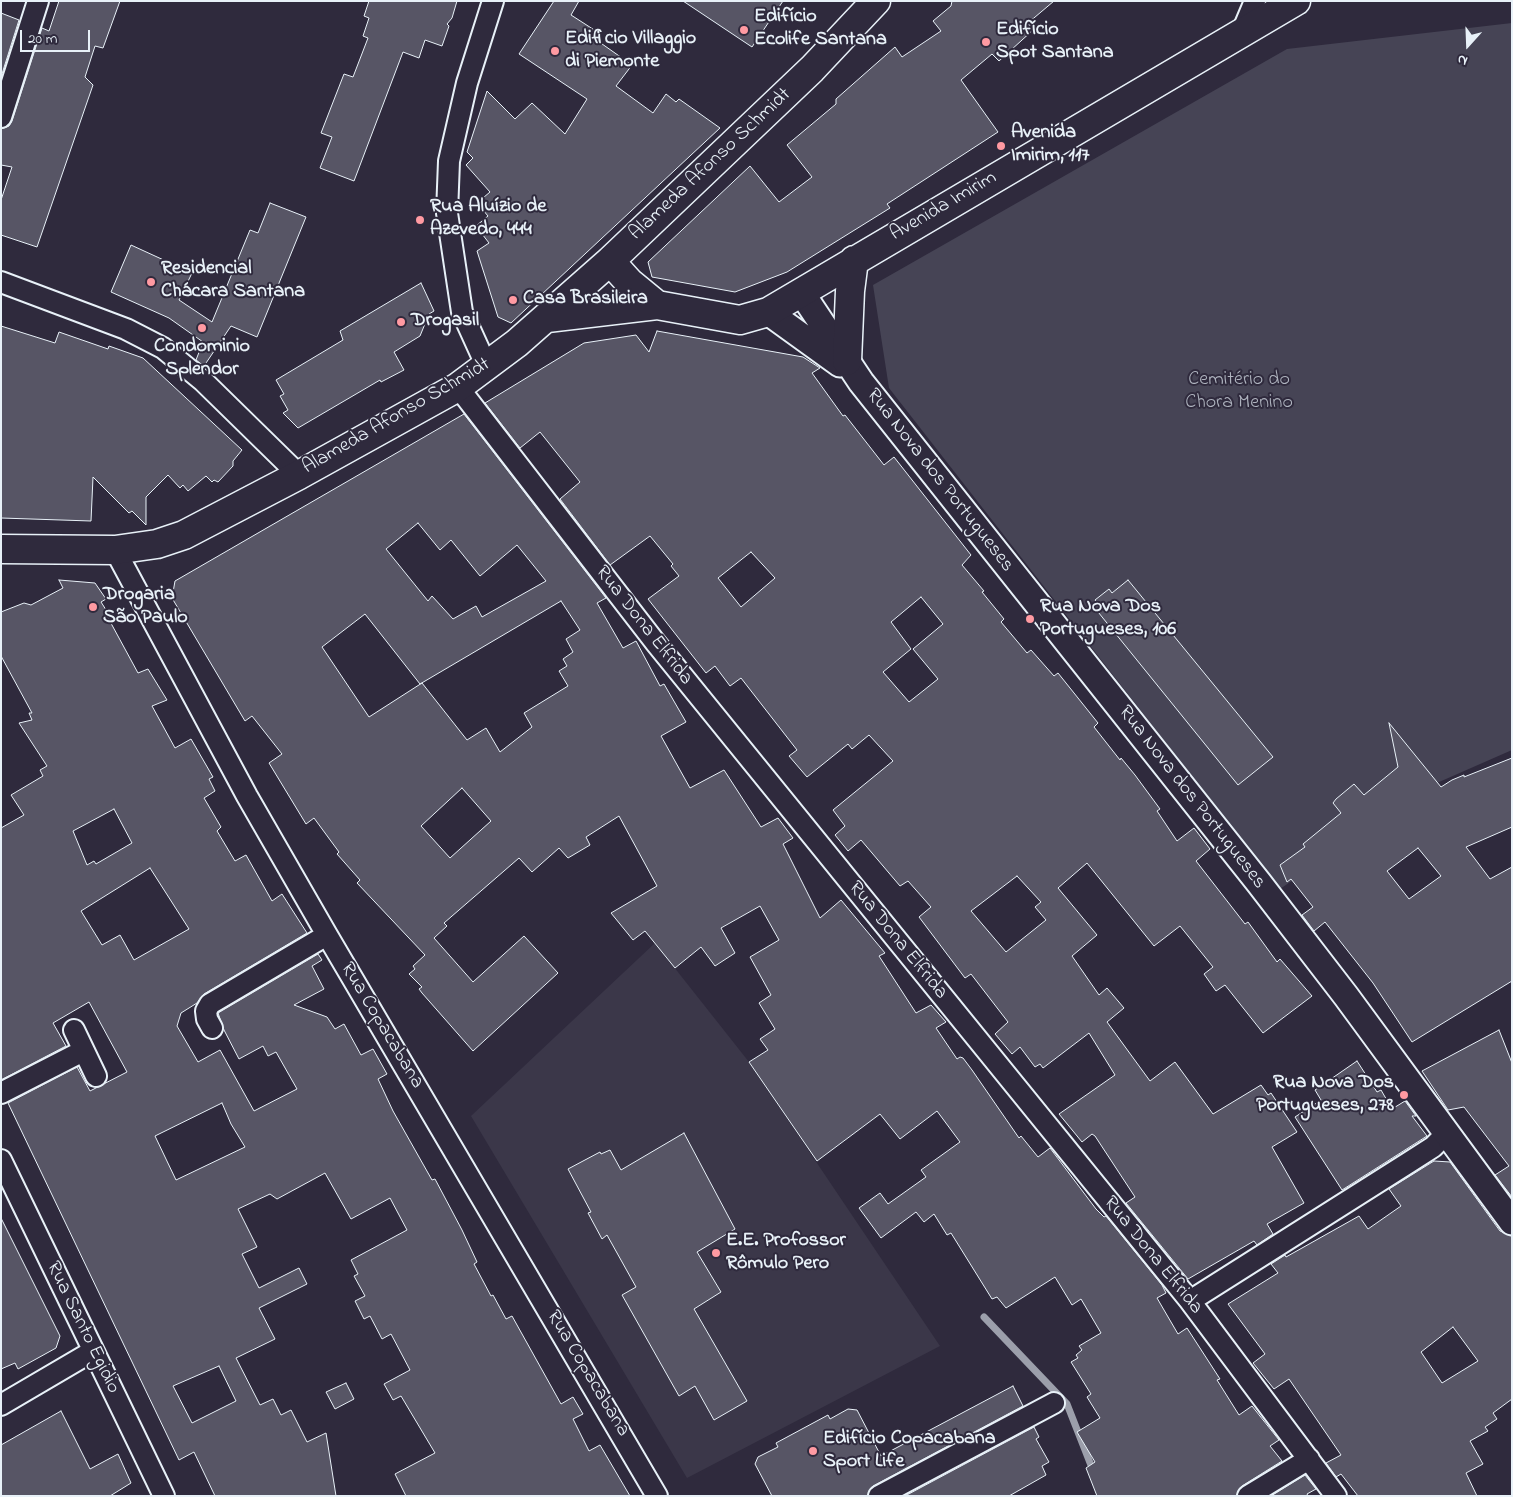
<!DOCTYPE html>
<html>
<head>
<meta charset="utf-8">
<style>
  body { margin:0 }
  #map { position:relative; width:1513px; height:1497px; overflow:hidden; background:#2f2a3d; font-family:"Indie Flower",sans-serif }
  canvas { display:block }
  .frame { position:absolute; inset:0; border:2px solid #e8f1f8; pointer-events:none }
  .north { position:absolute; left:1443px; top:20px; width:50px; height:50px; -webkit-text-stroke:4px #2f2a3d; paint-order:stroke; rotate:200deg; font-size:14px; font-weight:700; line-height:20px; text-align:center; color:#e8f1f8 }
  .north::after { content:''; display:block; margin:auto; width:18px; height:22px; background:#e8f1f8; clip-path:polygon(50% 0,100% 100%,50% 72%,0 100%) }
  .scale { position:absolute; left:20px; top:30px; width:70px; height:22px; box-sizing:border-box; border:2px solid #e8f1f8; border-top:0; padding-left:6px; font-size:15px; line-height:18px; white-space:nowrap; color:#e8f1f8; -webkit-text-stroke:4px #2f2a3d; paint-order:stroke }
</style>
</head>
<body>
<div id="map">
<canvas width="1513" height="1497"></canvas>
<div class="frame"></div>
<div class="north">N</div>
<div class="scale">20 m</div>
</div>
<script>
const context = document.querySelector('canvas').getContext('2d');
context.lineJoin = 'round';
function fillPath(path, color) { context.fillStyle = color; context.fill(path, 'evenodd'); }
const poly = rows => new Path2D(rows.map(r => 'M' + r).join(''));
function strokePath(path, color, width, dash) { context.strokeStyle = color; context.lineWidth = width; context.lineCap = dash ? 'butt' : 'round'; context.setLineDash(dash || []); context.stroke(path); }
function write(font, color, halo, rows, align = 'center') {
  context.font = font + ' "Indie Flower",sans-serif'; context.lineWidth = 4; context.setLineDash([]); context.textBaseline = 'middle'; context.strokeStyle = halo; context.fillStyle = color; for (const [text, x, y, turn = 0] of rows) {
    context.save(); context.translate(x, y); context.rotate((+turn || 0) * Math.PI / 180); context.textAlign = isNaN(turn) ? turn : align; if (halo) context.strokeText(text, 0, 0); context.fillText(text, 0, 0); context.restore();
  }
}
fillPath(poly([
  [655,943,749,1062,940,1346,687,1478,471,1116]
]), '#3b3749');
fillPath(poly([
  [1512,23,1512,750,1430,786,1280,889,889,388,873,285,1287,49]
]), '#464455');
strokePath(poly([
  [984,1317,1067,1404,1094,1473]
]), '#9c9fab', 7);
const building = poly([
  [59,1,120,1,103,48,95,46,85,77,93,85,37,247,1,235,1,200,12,167,1,165,1,129,9,126,12,121,42,28,49,31,59,1],
  [369,1,457,1,452,18,447,24,449,26,442,46,425,40,419,58,403,52,354,181,320,168,332,137,321,133,344,74,353,77,368,38,363,36,369,18,364,16,369,1],
  [554,1,579,1,571,15,599,33,595,39,632,65,616,86,653,113,666,94,676,102,679,99,720,128,511,323,498,317,477,251,489,243,476,226,488,216,477,203,490,192,466,165,473,158,467,152,487,91,515,119,532,103,565,134,587,99,519,54,554,1],
  [683,1,783,1,752,47,683,1],
  [952,1,1054,1,1028,23,1033,30,999,61,992,54,961,80,998,132,887,204,890,208,787,272,735,292,652,277,648,262,750,166,779,202,812,177,787,145,836,104,836,99,895,47,902,57,941,31,933,21,951,6,952,1],
  [1,13,19,20,1,77,1,13],
  [270,203,306,217,257,337,231,326,204,366,196,360,203,342,169,318,111,292,131,245,192,273,179,300,212,322,250,230,258,233,270,203],
  [421,283,434,311,429,314,420,336,394,352,404,370,381,382,380,380,298,428,283,413,288,410,280,396,284,394,276,380,343,340,340,331,421,283],
  [1,326,55,343,59,332,108,349,109,346,143,358,242,450,233,461,233,466,218,482,214,480,212,482,206,476,188,491,183,485,180,488,168,475,146,497,146,525,132,511,129,513,93,477,91,521,1,518,1,326],
  [657,331,803,357,820,368,812,373,843,416,845,415,884,465,894,457,971,555,962,565,984,591,982,592,1004,619,1001,622,1027,653,1031,650,1054,676,1058,673,1098,723,1094,727,1120,760,1121,758,1135,775,1160,809,1157,811,1177,841,1194,828,1210,849,1196,861,1245,924,1248,922,1277,962,1280,959,1312,996,1263,1033,1225,985,1216,991,1204,974,1213,967,1180,926,1154,946,1087,863,1058,888,1097,935,1072,956,1099,995,1107,988,1124,1008,1107,1022,1150,1081,1175,1062,1213,1114,1261,1085,1268,1095,1271,1093,1297,1132,1272,1147,1304,1203,1267,1224,1273,1234,1257,1245,1254,1241,1188,1279,1126,1203,1135,1197,1095,1136,1092,1134,1082,1142,1059,1114,1115,1075,1089,1033,1043,1068,1040,1064,1035,1067,1020,1047,1012,1054,995,1034,1008,1022,971,974,965,978,919,917,931,907,908,881,900,886,861,840,848,851,835,835,845,826,833,810,893,761,869,735,852,749,848,744,807,777,789,756,797,750,741,678,730,686,715,666,706,673,648,599,679,576,671,566,673,564,650,536,610,565,560,499,580,482,540,432,520,448,485,403,584,343,636,335,649,352,657,331],
  [751,552,775,578,741,607,718,578,751,552],
  [921,597,943,624,913,649,938,679,909,702,883,672,911,649,891,622,921,597],
  [1017,876,1041,902,1035,907,1046,920,1006,952,971,911,1017,876],
  [464,414,606,598,597,603,623,648,636,641,660,686,664,684,686,722,661,736,690,788,724,770,761,827,778,818,793,838,783,844,820,918,841,900,885,953,879,956,916,1013,931,1005,946,1022,936,1028,957,1059,960,1057,963,1058,972,1070,1019,1138,1021,1136,1038,1157,1050,1148,1096,1209,1104,1217,1106,1216,1162,1285,1166,1293,1157,1298,1178,1334,1187,1328,1220,1379,1217,1380,1239,1415,1252,1406,1279,1440,1270,1446,1282,1461,1242,1486,1236,1496,1097,1496,1086,1468,1095,1462,1077,1432,1100,1418,1087,1397,1091,1394,1071,1362,1078,1358,1076,1355,1082,1350,1079,1346,1101,1333,1081,1299,1072,1305,1055,1277,1006,1308,997,1297,992,1299,951,1233,947,1235,934,1214,924,1222,916,1212,881,1238,859,1208,880,1193,888,1204,926,1177,921,1170,960,1142,937,1111,900,1139,880,1114,817,1161,749,1062,768,1050,760,1039,775,1029,759,1003,771,995,750,957,779,940,760,906,721,928,735,953,715,966,701,947,675,968,645,931,633,940,611,913,657,886,619,816,586,837,590,845,568,858,559,848,532,872,519,858,444,923,447,926,434,938,473,982,524,936,558,973,473,1051,422,993,419,989,422,987,409,974,415,969,413,966,425,955,357,883,360,880,337,854,339,852,314,818,306,824,269,763,282,754,252,716,245,721,172,598,175,581,464,414],
  [418,523,440,550,451,540,480,576,517,545,546,581,482,617,476,606,453,619,432,596,428,601,386,549,418,523],
  [561,601,580,630,566,639,573,652,563,659,567,666,559,671,568,686,524,713,532,727,500,752,486,728,467,740,422,683,369,717,322,647,365,614,420,684,561,601],
  [462,788,491,821,450,858,421,826,462,788],
  [59,580,95,583,106,599,101,602,108,613,106,614,138,673,148,669,167,700,152,706,175,748,191,739,213,777,209,779,215,791,204,798,221,827,217,831,235,861,246,855,272,901,282,894,307,933,204,994,197,1003,181,1013,177,1026,198,1062,220,1050,254,1111,297,1089,276,1052,268,1056,263,1046,239,1059,224,1030,218,1013,318,954,322,960,312,966,324,989,294,1005,327,1017,335,1029,344,1024,361,1055,373,1049,387,1074,378,1079,393,1111,432,1180,435,1179,462,1230,477,1262,474,1264,491,1296,493,1295,506,1319,512,1316,561,1404,573,1397,583,1414,573,1419,589,1451,600,1445,630,1496,406,1496,395,1474,435,1453,401,1396,393,1400,384,1384,410,1370,391,1334,382,1339,370,1316,364,1319,355,1301,365,1296,354,1276,358,1274,351,1260,407,1230,390,1198,351,1219,325,1173,277,1199,270,1194,238,1209,257,1247,242,1254,259,1288,299,1268,307,1284,259,1308,275,1339,236,1358,260,1405,273,1399,281,1415,291,1410,307,1442,326,1433,336,1496,215,1496,194,1452,179,1460,8,1103,77,1067,90,1091,127,1072,89,1002,53,1023,66,1046,1,1080,1,828,24,815,11,795,43,776,40,770,47,766,19,723,32,720,29,713,32,713,1,656,1,612,24,603,31,605,63,588,59,580],
  [114,809,132,843,96,864,94,861,87,865,73,831,114,809],
  [150,868,189,929,134,960,120,935,102,945,81,911,150,868],
  [222,1103,231,1124,245,1147,176,1180,155,1136,222,1103],
  [219,1366,236,1401,192,1423,173,1386,219,1366],
  [1128,580,1273,757,1238,785,1094,607,1098,604,1095,600,1109,589,1112,593,1128,580],
  [1389,723,1441,787,1452,780,1464,775,1464,777,1512,758,1512,827,1466,847,1490,879,1512,867,1512,981,1412,1042,1373,983,1325,922,1314,931,1302,915,1313,907,1291,879,1287,882,1280,865,1305,847,1303,844,1341,813,1333,803,1336,799,1354,784,1364,795,1398,767,1389,723],
  [1418,848,1441,876,1409,899,1387,871,1418,848],
  [1499,1030,1512,1063,1512,1197,1495,1175,1509,1166,1464,1107,1448,1110,1422,1071,1499,1030],
  [1357,1061,1377,1092,1381,1090,1392,1109,1405,1101,1416,1116,1412,1116,1427,1136,1342,1190,1295,1117,1321,1100,1315,1090,1357,1061],
  [684,1133,735,1229,697,1252,721,1292,694,1309,747,1401,714,1420,695,1386,679,1396,622,1295,636,1287,607,1235,602,1239,588,1213,591,1212,568,1169,600,1152,601,1154,610,1150,621,1170,684,1133],
  [1434,1161,1450,1162,1500,1231,1512,1236,1512,1399,1493,1413,1497,1419,1485,1427,1488,1431,1470,1441,1483,1464,1466,1473,1477,1496,1358,1496,1341,1474,1336,1477,1326,1463,1341,1455,1289,1379,1274,1389,1253,1363,1265,1354,1228,1304,1278,1273,1271,1264,1285,1255,1286,1257,1359,1216,1368,1229,1401,1206,1389,1189,1434,1161],
  [1453,1327,1478,1361,1442,1383,1421,1352,1453,1327],
  [1,1218,60,1336,56,1348,18,1369,15,1363,1,1369,1,1218],
  [346,1383,354,1399,335,1409,326,1392,346,1383],
  [1013,1386,1023,1406,873,1486,867,1496,772,1496,755,1464,758,1457,778,1447,776,1443,828,1415,830,1419,848,1409,857,1410,881,1456,1013,1386],
  [61,1411,90,1469,118,1454,131,1483,110,1496,1,1496,1,1445,61,1411],
  [1034,1427,1039,1437,1036,1439,1049,1462,1042,1466,1046,1475,1009,1496,905,1496,1034,1427],
  [1305,1475,1316,1489,1307,1494,1308,1496,1271,1496,1305,1475]
]);
fillPath(building, '#575565');
strokePath(building, '#e8f1f8', 1);
const minor = poly([
  [1242,32,1255,1],
  [1,117,38,1],
  [1,282,126,329,163,348,203,381,299,475],
  [487,367,462,312,447,213,449,161,467,83,493,1],
  [458,387,655,642,1190,1301,1336,1496],
  [115,550,247,796,327,935,657,1496],
  [212,1028,207,1019,206,1011,210,1004,327,935],
  [74,1030,96,1076],
  [1,1093,83,1051],
  [1,1160,164,1496],
  [1190,1301,1408,1163,1433,1147,1447,1133],
  [1,1405,93,1351],
  [879,1496,1054,1403],
  [1248,1496,1309,1459]
]);
const tertiary = poly([
  [801,292,861,382,1259,883,1346,996,1512,1222],
  [768,312,840,364]
]);
const secondary = poly([
  [610,261,629,282,657,305],
  [547,318,657,305,740,320,768,312,1296,1],
  [847,361,850,291,854,260],
  [1,549,115,550,157,544,184,535,299,475,458,387,517,343,610,261,812,69,876,1]
]);
strokePath(minor, '#e8f1f8', 24);
strokePath(tertiary, '#e8f1f8', 29);
strokePath(secondary, '#e8f1f8', 31);
strokePath(minor, '#2f2a3d', 20);
strokePath(tertiary, '#2f2a3d', 25);
strokePath(secondary, '#2f2a3d', 28);
for (const [x, y, r, color] of [
  [744,30,5,"#ff9aa2"],
  [986,42,5,"#ff9aa2"],
  [555,51,5,"#ff9aa2"],
  [1001,146,5,"#ff9aa2"],
  [420,220,5,"#ff9aa2"],
  [151,282,5,"#ff9aa2"],
  [513,300,5,"#ff9aa2"],
  [401,322,5,"#ff9aa2"],
  [202,328,5,"#ff9aa2"],
  [93,607,5,"#ff9aa2"],
  [1030,619,5,"#ff9aa2"],
  [1404,1095,5,"#ff9aa2"],
  [716,1253,5,"#ff9aa2"],
  [813,1451,5,"#ff9aa2"]
]) { const dot = new Path2D(); dot.arc(x, y, r, 0, 2 * Math.PI); context.fillStyle = color; context.fill(dot); strokePath(dot, '#2f2a3d', 2); }
write('bold 20px', '#e8f1f8', '#2f2a3d', [
  ["Edifício",754,18],
  ["Ecolife Santana",754,41],
  ["Edifício",996,31],
  ["Spot Santana",996,54],
  ["Edificio Villaggio",565,40],
  ["di Piemonte",565,63],
  ["Avenida",1011,134],
  ["Imirim, 117",1011,157],
  ["Rua Aluízio de",430,208],
  ["Azevedo, 444",430,231],
  ["Residencial",161,270],
  ["Chácara Santana",161,293],
  ["Casa Brasileira",523,300],
  ["Drogasil",411,322],
  ["Condominio",202,348,"center"],
  ["Splendor",202,371,"center"],
  ["Drogaria",103,596],
  ["São Paulo",103,619],
  ["Rua Nova Dos",1040,608],
  ["Portugueses, 106",1040,631],
  ["Rua Nova Dos",1394,1084,"right"],
  ["Portugueses, 278",1394,1107,"right"],
  ["E.E. Profossor",726,1242],
  ["Rômulo Pero",726,1265],
  ["Edifício Copacabana",823,1440],
  ["Sport Life",823,1463]
], 'left');
write('20px', '#e8f1f8', '#2f2a3d', [
  ["Alameda Afonso Schmidt",711,165,-43],
  ["Avenida Imirim",944,207,-30],
  ["Alameda Afonso Schmidt",397,417,-30],
  ["Rua Nova dos Portugueses",939,481,52],
  ["Rua Dona Elfrida",643,626,52],
  ["Rua Nova dos Portugueses",1191,798,52],
  ["Rua Dona Elfrida",897,941,51],
  ["Rua Copacabana",381,1026,59],
  ["Rua Dona Elfrida",1152,1256,51],
  ["Rua Santo Egidio",82,1328,64],
  ["Rua Copacabana",587,1374,59]
]);
write('20px', '#afb4bf', '#2f2a3d', [
  ["Cemitério do",1239,381],
  ["Chora Menino",1239,404]
]);
</script>
</body>
</html>
